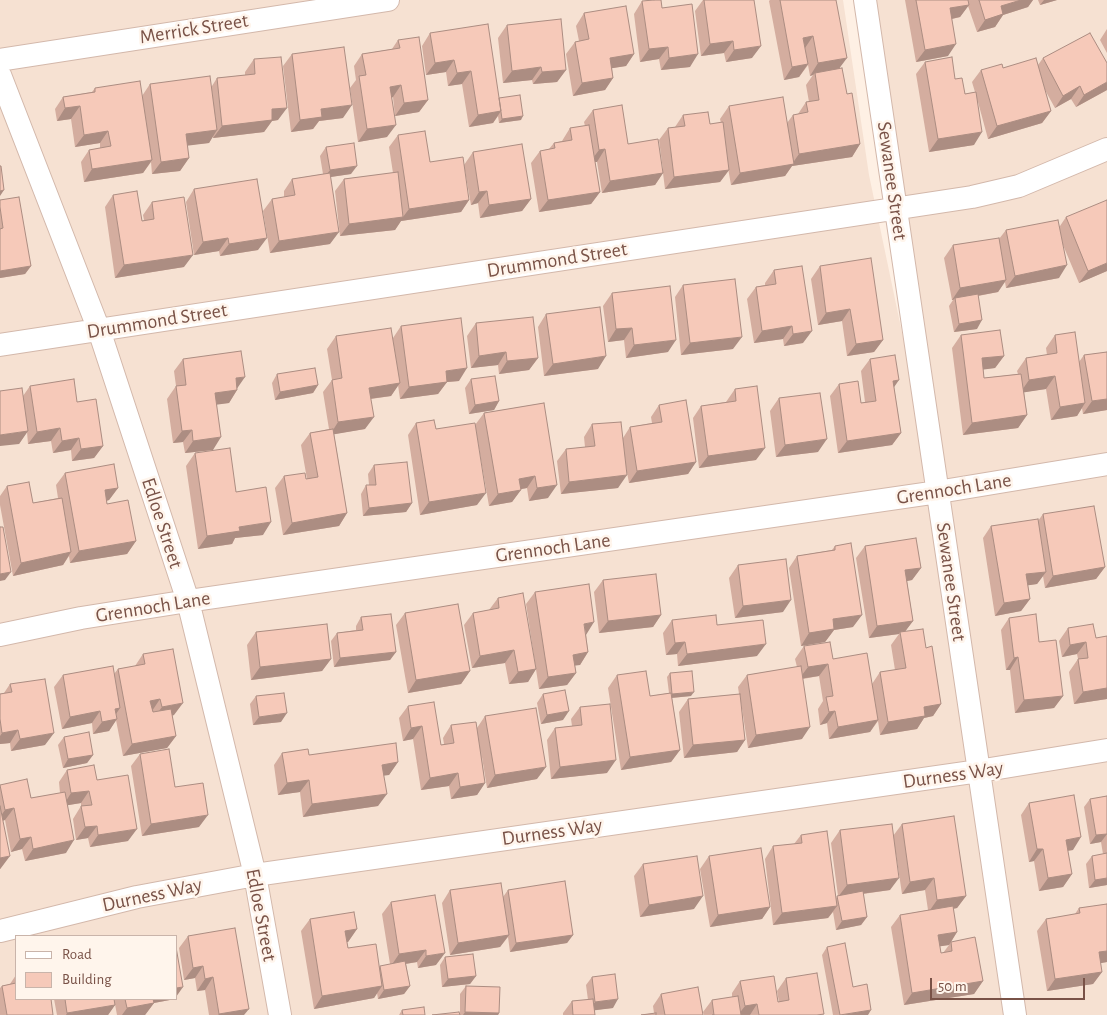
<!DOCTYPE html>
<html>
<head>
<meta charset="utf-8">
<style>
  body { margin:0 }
  #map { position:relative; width:1107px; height:1015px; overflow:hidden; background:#fef0e4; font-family:"Alegreya Sans",sans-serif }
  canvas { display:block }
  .legend { position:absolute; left:15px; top:935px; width:162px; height:65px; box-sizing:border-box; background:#fff5ec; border:1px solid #c9b4aa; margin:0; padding:6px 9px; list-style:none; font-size:15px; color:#795247 }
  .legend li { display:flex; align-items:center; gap:10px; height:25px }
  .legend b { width:25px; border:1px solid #c9b4aa }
  .scale { position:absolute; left:930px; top:978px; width:155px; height:22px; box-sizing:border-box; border:2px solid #795247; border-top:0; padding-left:6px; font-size:15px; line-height:18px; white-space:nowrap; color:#795247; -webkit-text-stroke:4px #fff5ec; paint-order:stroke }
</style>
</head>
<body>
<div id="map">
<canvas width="1107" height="1015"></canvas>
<ul class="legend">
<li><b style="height:6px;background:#fff"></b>Road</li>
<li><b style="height:14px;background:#f6c9b9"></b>Building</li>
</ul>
<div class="scale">50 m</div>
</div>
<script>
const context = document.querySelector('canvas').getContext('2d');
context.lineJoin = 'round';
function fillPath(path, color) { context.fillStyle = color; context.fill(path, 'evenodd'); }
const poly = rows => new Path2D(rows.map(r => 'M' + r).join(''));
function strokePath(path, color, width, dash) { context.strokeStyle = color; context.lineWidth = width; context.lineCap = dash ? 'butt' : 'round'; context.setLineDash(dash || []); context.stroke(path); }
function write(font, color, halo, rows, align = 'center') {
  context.font = font + ' "Alegreya Sans",sans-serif'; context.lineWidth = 5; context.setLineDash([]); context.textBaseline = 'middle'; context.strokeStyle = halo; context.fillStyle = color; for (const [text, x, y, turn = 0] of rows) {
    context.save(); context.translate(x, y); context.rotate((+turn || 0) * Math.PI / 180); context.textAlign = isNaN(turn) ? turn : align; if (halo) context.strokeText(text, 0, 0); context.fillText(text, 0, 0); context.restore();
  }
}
fillPath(poly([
  [0,0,843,0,869,175,918,409,1005,1015,0,1015],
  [16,936,176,936,176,999,16,999],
  [865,0,1107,0,1107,1015,1015,1015]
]), '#f6e1d2');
const street = poly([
  [865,0,1015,1015],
  [0,60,388,0],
  [0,75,99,330,188,601,255,875,280,1015],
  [0,345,972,197,1019,186,1107,149],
  [0,635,81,618,188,601,938,492,1107,464],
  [0,931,137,897,255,875,979,771,1107,750]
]);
strokePath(street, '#d3b8ab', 24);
strokePath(street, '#fff', 22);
fillPath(poly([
  [703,0,754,0,752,58,726,62,724,53,701,56,695,11],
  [770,0,836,0,840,69,860,144,852,157,792,166,785,176,731,185,728,168,729,170,720,182,665,189,663,173,655,185,602,193,597,162,595,162,600,192,591,204,539,212,531,163,540,151,549,149,554,143,562,141,570,128,585,126,584,122,593,110,628,144,663,170,659,140,668,128,675,127,683,115,710,124,721,123,720,119,729,106,787,123,793,115,798,114,806,102,809,102,806,85,813,75,810,76,808,65,799,77,784,80,769,1],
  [905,0,1033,0,1028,7,1003,15,995,27,977,32,968,6,960,17,952,19,948,56,916,62],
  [1038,0,1057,0,1040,5],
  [642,1,662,8,690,67,661,70,659,59,640,62,634,14],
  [584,13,634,54,626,66,612,68,613,78,605,90,573,96,566,54,575,42,579,41,576,26],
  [507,25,566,70,557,82,533,84,532,80,503,83,498,38],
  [1107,29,1107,53,1100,40],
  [430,33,499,98,521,120,499,123,498,116,493,123,469,127,462,84,448,86,446,72,426,75,422,46],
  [398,40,428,100,419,112,395,116,393,97,392,98,387,137,358,142,350,88,356,80,354,66,362,54,392,49],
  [292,54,343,118,319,121,313,129,291,132,283,66],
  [1043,58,1107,90,1076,107,1071,99,1055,108,1045,90,1051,111,1042,123,988,139,978,102,974,145,929,152,916,74,925,62,955,79,965,94,975,92,972,82,981,70,1038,65],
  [254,59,278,120,272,121,264,132,213,138,213,136,209,143,187,145,189,158,180,171,152,174,151,162,143,173,84,182,81,162,89,150,100,148,100,143,75,147,71,119,57,121,55,109,63,97,92,92,95,88,142,96,150,84,212,86,217,78,245,75,245,72],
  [398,135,430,162,469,200,461,212,401,221,395,230,340,236,335,191,344,179,393,173,389,147],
  [326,147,351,174,330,177,330,244,270,253,263,211,272,199,284,197,284,191,292,179,323,174,320,156],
  [473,152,531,199,522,211,480,218,478,203,471,205,464,165],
  [194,189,258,250,220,256,219,251,194,255,186,202],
  [113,195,142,221,144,220,143,215,152,202,184,267,115,278,105,207],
  [0,200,31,266,25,274,0,278],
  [1066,217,1107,271,1079,283,1063,245,1059,278,1006,288,1005,282,998,292,978,296,977,329,954,332,949,306,953,300,952,300,944,258,953,245,999,239,1006,230,1060,226],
  [820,266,883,340,874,352,847,356,842,321,818,325,811,279],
  [774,270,803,343,784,346,783,339,754,343,747,299,756,287,765,285,765,283],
  [683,285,733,349,681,355,675,297],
  [612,293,668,352,626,358,624,340,608,342,603,306],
  [546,314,598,369,544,376,538,327],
  [476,323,538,358,529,370,499,374,498,365,471,368,467,336],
  [401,326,459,381,447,382,438,394,400,399,398,385,391,396,371,399,365,429,334,434,347,513,339,526,283,535,275,488,284,476,307,479,301,445,310,433,329,429,323,392,332,380,327,349,336,336,393,338],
  [961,335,1004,356,995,368,983,369,984,378,1018,374,1017,371,1026,358,1047,355,1046,348,1055,335,1079,362,1084,355,1107,352,1107,410,1083,414,1082,408,1077,416,1051,420,1046,389,1024,392,1027,415,1018,428,963,435,952,348],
  [183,359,237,389,237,390,229,403,217,404,213,450,185,453,183,442,173,443,167,399,176,386,174,371],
  [870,359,894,387,901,433,892,445,838,453,830,396,839,384,861,403,865,402,861,371],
  [277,374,318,385,313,393,275,400,272,383],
  [471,379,499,401,494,410,469,414,465,388],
  [30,386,77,402,103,446,94,458,72,461,71,450,53,453,51,441,28,444,27,432,19,444,23,396],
  [735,389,756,460,699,468,693,418,701,406,726,402],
  [779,398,818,452,776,457,770,411],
  [544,403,548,498,529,501,527,488,521,489,512,502,489,506,475,425,484,413],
  [659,405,696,462,688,474,629,483,625,462,618,488,561,494,557,461,566,449,585,447,584,437,592,424,623,438,630,427,652,423,651,417],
  [416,423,436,429,477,505,420,515,408,435],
  [195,453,236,492,263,535,235,538,232,544,198,549,186,466],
  [374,465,412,503,406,512,363,516,361,494,366,485,369,485,368,474],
  [65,473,118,488,109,500,107,501,107,504,136,541,127,554,70,563,69,556,63,565,13,576,0,505,0,496,7,486,33,503,58,498,56,485],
  [1043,514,1105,567,1096,579,1045,588,1043,576,1037,584,1028,585,1030,599,1021,611,995,616,983,538,991,526,1038,521],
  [835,546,853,627,834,630,825,642,801,646,789,568,797,556,832,550],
  [865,546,921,568,912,580,907,581,913,621,905,631,926,648,941,704,933,716,924,718,917,729,880,735,878,721,870,732,829,739,827,723,820,725,818,709,823,701,819,676,803,679,802,739,748,748,741,702,745,740,737,752,684,758,679,712,688,699,739,694,738,687,747,675,797,667,795,659,804,646,833,659,872,684,880,672,895,670,891,645,899,634,869,638,856,558],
  [738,565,783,612,735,618,729,578],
  [603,580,661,615,653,627,599,633,594,592],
  [535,592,586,634,588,652,580,665,575,665,576,673,567,685,539,689,526,604],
  [498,598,536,669,528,682,509,684,505,663,472,668,464,625,473,613,489,610],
  [405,613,470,671,461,684,408,693,396,625],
  [361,617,396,652,390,660,334,667,331,641,337,633,356,630,356,626],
  [1009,618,1063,696,1054,708,1015,713,1010,670,1006,670,1001,630],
  [672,620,717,625,757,656,678,666,677,654,666,655,663,633],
  [1068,628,1096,638,1107,636,1107,699,1074,704,1069,672,1078,659,1077,654,1062,657,1059,641],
  [256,632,331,659,322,671,251,680,247,645],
  [143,654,174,715,172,716,176,736,167,748,123,756,116,720,109,731,93,734,92,723,62,729,54,687,63,675,114,674,118,669,135,666],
  [670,673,691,696,672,698,680,750,671,762,621,770,608,688,617,675,650,696,669,693,667,677],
  [10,684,45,745,11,751,10,743,0,744,0,694,4,693],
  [543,694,563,720,541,724,537,703],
  [256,696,281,722,253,725,250,704],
  [408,706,441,745,444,744,443,738,451,725,477,728,485,716,537,779,487,788,481,751,485,783,477,795,451,799,449,786,421,790,413,739,403,741,399,718],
  [580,707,607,773,551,779,547,740,555,728,572,726,571,719],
  [64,737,93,755,87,763,63,768,58,745],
  [282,753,309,755,398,762,389,775,384,775,378,806,303,817,300,792,278,795,274,765],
  [140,754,175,787,199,827,142,836,131,766],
  [67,770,97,780,128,841,90,847,88,838,76,840,73,819,81,806,81,803,68,805,66,853,25,861,22,849,11,852,5,820,3,821,1,868,0,869,0,785,31,798,60,793,59,782],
  [1107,796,1107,885,1089,888,1086,864,1092,856,1103,854,1101,842,1090,844,1084,807,1090,799],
  [1029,803,1073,850,1067,851,1072,874,1063,887,1039,891,1034,861,1029,862,1021,815],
  [902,824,966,896,957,908,953,909,957,932,951,942,983,981,974,994,904,1005,891,927,900,915,928,910,925,890,902,894,896,854,890,890,863,894,867,917,861,925,836,930,833,912,828,918,773,925,765,859,773,846,794,844,801,835,836,898,838,896,831,843,840,830,893,836],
  [949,945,943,953,941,953,940,946],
  [709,856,770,907,762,919,710,927,700,869],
  [643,864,694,909,640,917,634,876],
  [450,890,503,897,508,890,573,935,567,943,510,952,508,937,500,947,450,955,442,903],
  [391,902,436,965,418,968,417,962,406,964,410,986,404,994,378,999,377,993,374,998,314,1009,301,931,310,919,357,929,348,942,347,942,348,948,379,967,390,964,382,914],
  [1107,904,1107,962,1100,963,1102,972,1093,984,1047,991,1037,931,1046,919,1075,914,1079,908],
  [188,936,244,1015,209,1015,205,990,197,991,195,978,184,980,179,948],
  [827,947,853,987,868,1015,833,1015,822,955],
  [445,957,476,976,470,984,442,987,440,965],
  [16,975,16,999,53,1015,0,1015,0,988,2,986,10,984],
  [592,977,613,1008,594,1010,595,1015,563,1015,563,1013,572,1001,588,1000,586,985],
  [786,978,824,1014,823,1015,704,1015,703,1012,712,1000,732,997,732,993,740,981,779,1002,777,991],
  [466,986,499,1013,498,1015,432,1015,460,1015,460,994],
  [661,994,703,1015,641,1015,654,1013,653,1006],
  [54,999,114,999,115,1005,108,1015,57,1015],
  [114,999,175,999,154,1003,145,1015,117,1015],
  [402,1010,425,1015,399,1015]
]), '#d4ad9f');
fillPath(poly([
  [1021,0,1033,0,1028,7,1003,15,995,27,977,32,985,20,1001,6],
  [1044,0,1057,0,1040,5],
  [969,5,960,17,942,21,950,8],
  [813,36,805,48,803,38],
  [733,41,724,53,701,56,710,44],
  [956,44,948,56,916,62,925,50],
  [761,46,752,58,726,62,734,50],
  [668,47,659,59,640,62,649,49],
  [634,54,626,66,601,70,610,58],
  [698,54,690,67,661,70,669,58],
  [847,58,838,70,815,73,813,75,810,76,818,63],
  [454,60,446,72,426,75,435,63],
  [808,64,799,77,784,80,792,67],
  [541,67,532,80,503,83,512,71],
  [566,70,557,82,533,84,542,72],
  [471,71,462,84,448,86,457,73],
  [613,78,605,90,573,96,582,83],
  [1107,82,1107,90,1076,107,1084,95],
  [401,85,393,97,381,99,390,87],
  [1080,86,1071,99,1055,108,1063,96],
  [428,100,419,112,395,116,404,103],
  [352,105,343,118,319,121,313,129,291,132,300,120,321,109],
  [80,106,71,119,57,121,65,108],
  [287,108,278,120,272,121,264,132,213,138,222,126,272,109],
  [501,111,493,123,469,127,478,115],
  [1051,111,1042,123,988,139,997,126],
  [523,116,521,120,499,123,502,119],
  [396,125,387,137,358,142,367,129],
  [217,130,209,143,177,147,186,134],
  [108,131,100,143,75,147,84,135],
  [982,132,974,145,929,152,938,139],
  [860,144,852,157,792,166,785,176,731,185,740,173,792,164,799,154],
  [605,149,597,162,590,162,599,150],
  [189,158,180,171,152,174,161,162],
  [152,160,143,173,84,182,92,169],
  [357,166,351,174,324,178,330,170],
  [729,170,720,182,665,189,674,177],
  [663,173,655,185,602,193,610,181],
  [4,190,0,196,0,191],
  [487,191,478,203,471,205,479,192],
  [600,192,591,204,539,212,548,200],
  [531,199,522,211,480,218,489,205],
  [469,200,461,212,401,221,395,230,340,236,349,224,403,217,409,209],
  [339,232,330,244,270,253,279,241],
  [228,238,219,251,194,255,203,242],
  [267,238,258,250,220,256,229,244],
  [193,255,184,267,115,278,124,265],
  [1107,263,1107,271,1079,283,1088,271],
  [1067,265,1059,278,1006,288,1015,276],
  [31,266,25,274,0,278,0,271],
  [1006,280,998,292,955,300,955,298,953,300,952,300,960,288],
  [850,309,842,321,818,325,826,313],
  [982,320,977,329,954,332,959,324],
  [792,326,783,339,754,343,762,331],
  [632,328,624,340,608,342,616,329],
  [812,331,803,343,784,346,793,334],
  [742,337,733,349,681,355,690,343],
  [676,340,668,352,626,358,634,345],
  [883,340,874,352,847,356,856,344],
  [506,352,498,365,471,368,479,356],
  [606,356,598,369,544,376,553,364],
  [1004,356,995,368,973,371,982,358],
  [538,358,529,370,499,374,507,361],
  [467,368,459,381,447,382,438,394,400,399,409,387,446,371],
  [1055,376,1046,389,1020,393,1029,380],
  [245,377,236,390,236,378],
  [899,380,890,393,893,381],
  [400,383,391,396,361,400,369,388],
  [318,385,313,393,275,400,280,392],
  [237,390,229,403,207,406,215,393],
  [1107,399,1107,410,1083,414,1092,401],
  [499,401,494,410,469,414,475,405],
  [1085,403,1077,416,1051,420,1060,407],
  [1027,415,1018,428,963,435,972,423],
  [374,417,365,429,330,435,338,422],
  [60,428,51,441,28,444,37,432],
  [192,430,183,442,173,443,182,431],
  [28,431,19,444,0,446,0,435],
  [901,433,892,445,838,453,847,441],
  [221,437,213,450,185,453,193,441],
  [79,438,71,450,53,453,62,441],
  [827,439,818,452,776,457,785,445],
  [103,446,94,458,72,461,81,449],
  [765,448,756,460,699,468,708,456],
  [696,462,688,474,629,483,637,471],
  [627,475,618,488,561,494,569,482],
  [535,476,527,488,510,491,519,479],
  [557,485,548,498,529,501,537,488],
  [118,488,109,500,96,503,105,490],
  [521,490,512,502,489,506,498,494],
  [486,493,477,505,420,515,429,502],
  [412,503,406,512,363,516,369,508],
  [347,513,339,526,283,535,292,523],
  [271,522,263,535,235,538,232,544,198,549,207,536,239,527],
  [136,541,127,554,70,563,79,551],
  [71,552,63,565,13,576,21,563],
  [1105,567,1096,579,1045,588,1053,576],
  [921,568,912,580,897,583,905,570],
  [11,572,5,580,0,581,0,574],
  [1046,572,1037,584,1017,587,1026,574],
  [1030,599,1021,611,995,616,1004,603],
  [791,600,783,612,735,618,743,606],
  [661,615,653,627,599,633,608,621],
  [862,615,853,627,834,630,825,642,801,646,809,633,833,619],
  [913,621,904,633,900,632,899,634,869,638,877,626],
  [594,622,586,635,584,624],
  [685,642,677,654,666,655,675,643],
  [1086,642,1077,654,1062,657,1070,645],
  [766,644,757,656,678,666,687,654],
  [514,650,505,663,472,668,480,656],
  [396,652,390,660,334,667,340,658],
  [588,652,580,665,564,667,573,655],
  [1018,657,1010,670,1006,670,1014,658],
  [331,659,322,671,251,680,260,667],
  [828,664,819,676,799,679,808,667],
  [536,669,528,682,509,684,518,672],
  [470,671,461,684,408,693,416,680],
  [576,673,567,685,539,689,548,677],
  [1107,688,1107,699,1074,704,1083,692],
  [694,692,691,696,670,698,672,694],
  [1063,696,1054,708,1015,713,1024,700],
  [160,699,152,711,150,701],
  [183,703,174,715,153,719,162,707],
  [941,704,933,716,924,718,917,729,880,735,888,722,924,707],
  [120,708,112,720,117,719,109,731,93,734,102,722,115,709],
  [100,711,92,723,62,729,70,717],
  [569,711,563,720,541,724,547,715],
  [835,711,827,723,820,725,829,712],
  [287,713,281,722,253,725,259,717],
  [878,720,870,732,829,739,838,727],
  [422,726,413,739,403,741,411,728],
  [810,727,802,739,748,748,756,735],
  [18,730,10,743,0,744,0,736,2,733],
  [54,733,45,745,11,751,20,739],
  [176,736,167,748,123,756,132,744],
  [745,740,737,752,684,758,693,745],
  [680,750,671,762,621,770,630,757],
  [93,755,87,763,63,768,68,759],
  [616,760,607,773,551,779,560,767],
  [398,762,389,775,374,777,382,765],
  [546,767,537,779,487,788,495,775],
  [458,773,449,786,421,790,430,778],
  [309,780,300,792,278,795,287,783],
  [485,783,477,795,451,799,460,787],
  [89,791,81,803,63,806,71,793],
  [387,794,378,806,303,817,312,804],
  [14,808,5,820,0,821,0,817,5,810],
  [208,815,199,827,142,836,151,824],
  [97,826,88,838,76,840,85,827],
  [137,829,128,841,90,847,98,835],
  [1107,834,1101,842,1090,844,1096,835],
  [31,837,22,849,11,852,20,839],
  [1081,837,1073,850,1057,852,1066,840],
  [74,840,66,853,25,861,33,849],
  [1037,849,1043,849,1034,861,1029,862],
  [10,856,1,868,0,869,0,858],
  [1072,874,1063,887,1039,891,1048,878],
  [899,878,890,890,838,897,847,885],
  [934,878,925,890,902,894,910,882],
  [1107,878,1107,885,1089,888,1095,880],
  [703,896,694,909,640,917,649,905],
  [966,896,957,908,928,913,937,900],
  [837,906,828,918,773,925,782,913],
  [770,907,762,919,710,927,718,915],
  [867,917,861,925,836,930,842,921],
  [357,929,348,942,336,943,345,931],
  [957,932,949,945,929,948,938,935],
  [509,935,500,947,450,955,458,943],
  [573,935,567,943,510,952,516,943],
  [426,950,417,962,391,966,399,954],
  [1107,951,1107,962,1090,965,1099,952],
  [445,953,436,965,418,968,426,956],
  [203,966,195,978,184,980,193,968],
  [1102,972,1093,984,1047,991,1055,979],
  [476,976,470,984,442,987,448,979],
  [213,977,205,990,197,991,205,979],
  [983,981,974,994,904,1005,912,993],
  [382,986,374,998,314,1009,322,996],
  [410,986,404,994,378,999,384,990],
  [183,987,176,997,176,988],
  [148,999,175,999,143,1005],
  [618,999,613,1008,589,1011,595,1002],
  [154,1003,145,1015,122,1015,127,1008],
  [757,1004,750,1015,738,1015,745,1006],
  [115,1005,108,1015,66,1015,67,1013],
  [249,1009,244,1015,218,1015,219,1014],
  [871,1010,868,1015,842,1015],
  [465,1012,499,1013,498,1015,463,1015]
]), '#ac8d82');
const building = poly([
  [654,0,661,0,662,8,692,4,698,54,669,58,668,47,649,49,642,1,654,0],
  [704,0,754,0,761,46,734,50,733,41,710,44,704,0],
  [780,0,836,0,847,58,818,63,813,36,803,38,808,64,792,67,780,0],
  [916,0,968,0,969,5,950,8,956,44,925,50,916,0],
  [979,0,1021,0,1001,6,1003,14,985,20,979,0],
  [626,6,634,54,610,58,613,78,582,83,575,42,589,39,584,13,626,6],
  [561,19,566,70,542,72,541,67,512,71,507,25,561,19],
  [488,24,501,111,478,115,471,71,457,73,454,60,435,63,430,33,488,24],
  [1090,33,1107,63,1107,82,1084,95,1080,86,1063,96,1043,58,1090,33],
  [419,37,428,100,404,103,401,85,390,87,396,125,367,129,359,76,366,75,362,54,400,48,398,40,419,37],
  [344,47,352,105,321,109,322,117,300,120,292,54,344,47],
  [281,57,287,108,272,109,272,120,222,126,217,78,255,74,254,59,281,57],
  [952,57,955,79,962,78,965,94,976,92,982,132,938,139,925,62,952,57],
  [1036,58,1051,111,997,126,981,70,1002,64,1003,68,1036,58],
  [842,68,847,94,852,93,860,144,799,154,793,115,808,112,806,102,819,100,815,73,842,68],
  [210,76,217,130,186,134,189,158,161,162,150,84,210,76],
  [140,81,152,160,92,169,89,150,111,146,108,131,84,135,80,106,65,108,63,97,95,92,95,88,140,81],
  [520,95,523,116,502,119,499,98,520,95],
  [783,97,794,164,740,173,729,106,783,97],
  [622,105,628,144,658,139,663,173,610,181,605,149,599,150,593,110,622,105],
  [708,112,710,124,723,122,729,170,674,177,668,128,685,126,683,115,708,112],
  [589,125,600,192,548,200,540,151,555,148,554,143,572,140,570,128,589,125],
  [425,131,430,162,463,157,469,200,409,209,398,135,425,131],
  [354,143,357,166,330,170,326,147,354,143],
  [522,144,531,199,489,205,487,191,479,192,473,152,522,144],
  [0,166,1,166,4,190,0,191,0,166],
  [398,172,403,217,349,224,344,179,398,172],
  [330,173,339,232,279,241,272,199,295,195,292,179,330,173],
  [257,179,267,238,229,244,228,238,203,242,194,189,257,179],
  [137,191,142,221,154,219,152,202,184,197,193,255,124,265,113,195,137,191],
  [19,197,31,266,0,271,0,229,3,228,0,207,0,200,19,197],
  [1107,200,1107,263,1088,271,1066,217,1107,200],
  [1058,220,1067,265,1015,276,1006,230,1058,220],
  [999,238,1006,280,960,288,953,245,999,238],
  [871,258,883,340,856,344,850,309,826,313,820,266,871,258],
  [802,266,812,331,793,334,792,326,762,331,756,287,776,284,774,270,802,266],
  [735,279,742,337,690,343,683,285,735,279],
  [670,286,676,340,634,345,632,328,616,329,612,293,670,286],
  [978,294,982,320,959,324,955,298,978,294],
  [600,307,606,356,553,364,546,314,600,307],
  [533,317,538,358,507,361,506,352,479,356,476,323,533,317],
  [461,318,467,368,446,371,447,382,409,387,401,326,461,318],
  [391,328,400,383,369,388,374,417,338,422,332,380,342,378,336,336,391,328],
  [1000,330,1004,356,982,358,984,378,1021,374,1027,415,972,423,961,335,1000,330],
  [1075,332,1085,403,1060,407,1055,376,1029,380,1026,358,1057,353,1055,335,1075,332],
  [241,351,245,377,236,378,237,390,215,393,221,437,193,441,192,430,182,431,176,386,186,385,183,359,241,351],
  [1107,352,1107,399,1092,401,1084,355,1107,352],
  [895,355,899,380,893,381,901,433,847,441,839,384,858,381,861,403,876,401,870,359,895,355],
  [315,368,318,385,280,392,277,374,315,368],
  [495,376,499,401,475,405,471,379,495,376],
  [74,379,77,402,96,399,103,446,81,449,79,438,62,441,60,428,37,432,30,386,74,379],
  [757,386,765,448,708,456,701,406,736,401,735,389,757,386],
  [22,388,28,431,0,435,0,391,22,388],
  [820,393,827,439,785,445,779,398,820,393],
  [686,400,696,462,637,471,630,427,662,422,659,405,686,400],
  [544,403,557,485,537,488,535,476,519,479,521,490,498,494,484,413,544,403],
  [434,420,436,429,475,423,486,493,429,502,416,423,434,420],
  [621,422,627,475,569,482,566,449,595,446,592,424,621,422],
  [333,429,347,513,292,523,284,476,305,473,306,479,318,477,310,433,333,429],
  [230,448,236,492,266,487,271,522,239,527,240,531,207,536,195,453,230,448],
  [407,462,412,503,369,508,366,485,376,485,374,465,407,462],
  [114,464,118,488,105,490,107,504,128,500,136,541,79,551,65,473,114,464],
  [29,482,33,503,62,498,71,552,21,563,7,486,29,482],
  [1094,506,1105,567,1053,576,1043,514,1094,506],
  [1038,519,1046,572,1026,574,1030,599,1004,603,991,526,1038,519],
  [0,527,3,527,11,572,0,574,0,527],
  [916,538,921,568,905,570,913,621,877,626,865,546,916,538],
  [851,543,862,615,833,619,834,629,809,633,797,556,835,550,835,546,851,543],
  [786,559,791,600,743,606,738,565,786,559],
  [656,574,661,615,608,621,603,580,656,574],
  [589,584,594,622,584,624,588,652,573,655,576,673,548,677,535,592,589,584],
  [523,593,536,669,518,672,514,650,480,656,473,613,499,608,498,598,523,593],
  [458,604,470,671,416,680,405,613,458,604],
  [391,614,396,652,340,658,337,633,363,630,361,617,391,614],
  [1036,614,1039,642,1056,640,1063,696,1024,700,1018,657,1014,658,1009,618,1036,614],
  [716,615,717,625,763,620,766,644,687,654,685,642,675,643,672,620,716,615],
  [327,624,331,659,260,667,256,632,327,624],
  [1093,624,1096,638,1107,636,1107,688,1083,692,1078,659,1088,658,1086,642,1070,645,1068,628,1093,624],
  [923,629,926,648,932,646,941,704,924,707,925,716,888,722,880,672,906,668,900,632,923,629],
  [830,642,833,659,867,653,878,720,838,727,835,711,829,712,826,697,833,696,828,664,808,667,804,646,830,642],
  [173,649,183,703,162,707,160,699,150,701,153,712,171,709,176,736,132,744,118,669,145,664,143,654,173,649],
  [113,666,120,708,115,709,117,719,102,722,100,711,70,717,63,675,113,666],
  [801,666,810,727,756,735,747,675,801,666],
  [646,671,650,696,671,693,680,750,630,757,617,675,646,671],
  [692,671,694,692,672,694,670,673,692,671],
  [45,679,54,733,20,739,18,730,2,733,0,719,0,694,12,692,10,684,45,679],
  [565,690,569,711,547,715,543,694,565,690],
  [284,693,287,713,259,717,256,696,284,693],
  [740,694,745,740,693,745,688,699,740,694],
  [434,702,441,745,454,743,451,725,476,722,485,783,460,787,458,773,430,778,422,726,411,728,408,706,434,702],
  [610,704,616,760,560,767,555,728,582,725,580,707,610,704],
  [536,708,546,767,495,775,485,716,536,708],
  [89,732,93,755,68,759,64,737,89,732],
  [396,743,398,762,382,765,387,794,312,804,309,780,287,783,282,753,308,749,309,755,396,743],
  [169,749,175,787,203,783,208,815,151,824,140,754,169,749],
  [94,765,97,780,128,775,137,829,98,835,97,826,85,827,81,806,92,805,89,791,71,793,67,770,94,765],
  [27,779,31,798,65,792,74,840,33,849,31,837,20,839,14,808,5,810,0,785,27,779],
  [1074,795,1081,837,1066,840,1072,874,1048,878,1043,849,1037,849,1029,803,1074,795],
  [1107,796,1107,834,1096,835,1090,799,1107,796],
  [0,806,10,856,0,858,0,806],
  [954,816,966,896,937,900,934,878,910,882,902,824,954,816],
  [892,824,899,878,847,885,840,830,892,824],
  [827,831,837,906,782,913,773,846,802,843,801,835,827,831],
  [761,848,770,907,718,915,709,856,761,848],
  [1107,853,1107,878,1095,880,1092,856,1107,853],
  [697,856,703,896,649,905,643,864,697,856],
  [565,881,573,935,516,943,508,890,565,881],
  [501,883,509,935,458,943,450,890,501,883],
  [863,891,867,917,842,921,837,896,863,891],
  [435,895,445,953,426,956,426,950,399,954,391,902,435,895],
  [1107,904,1107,951,1099,952,1102,972,1055,979,1046,919,1080,913,1079,908,1107,904],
  [953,906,957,932,938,935,941,953,952,951,951,942,975,937,983,981,912,993,900,915,953,906],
  [354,912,357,929,345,931,348,948,376,944,382,986,322,996,310,919,354,912],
  [235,928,249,1009,219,1014,213,977,205,979,203,966,193,968,188,936,235,928],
  [845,943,853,987,867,984,871,1010,840,1015,827,947,845,943],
  [176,947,183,987,176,988,176,947],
  [473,954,476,976,448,979,445,957,473,954],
  [405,961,410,986,384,990,380,966,405,961],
  [817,973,824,1014,817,1015,759,1015,757,1004,745,1006,740,981,774,976,778,1002,789,1000,786,978,817,973],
  [615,974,618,999,595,1002,592,977,615,974],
  [16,983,16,999,51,999,53,1015,7,1015,2,986,16,983],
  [466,986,500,987,499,1013,465,1012,466,986],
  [698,987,703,1015,665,1015,661,994,698,987],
  [738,996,741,1015,712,1015,714,1015,712,1000,738,996],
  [65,999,114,999,115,1005,67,1013,65,999],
  [125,999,153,999,154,1003,127,1008,125,999],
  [593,999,595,1015,573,1015,572,1001,593,999],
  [424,1007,425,1015,403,1015,402,1010,424,1007],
  [459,1012,460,1015,432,1015,459,1012],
  [656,1013,656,1015,641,1015,656,1013]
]);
fillPath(building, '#f6c9b9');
strokePath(building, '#ac8d82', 1);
write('20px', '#795247', '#fff5ec', [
  ["Merrick Street",194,29,-9],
  ["Sewanee Street",892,181,82],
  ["Drummond Street",557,260,-9],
  ["Drummond Street",157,321,-9],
  ["Grennoch Lane",954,489,-9],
  ["Edloe Street",162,523,72],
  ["Grennoch Lane",553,548,-8],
  ["Sewanee Street",951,582,82],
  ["Grennoch Lane",153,607,-9],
  ["Durness Way",953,775,-8],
  ["Durness Way",552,832,-8],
  ["Durness Way",152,895,-12],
  ["Edloe Street",261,915,79]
]);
</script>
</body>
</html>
